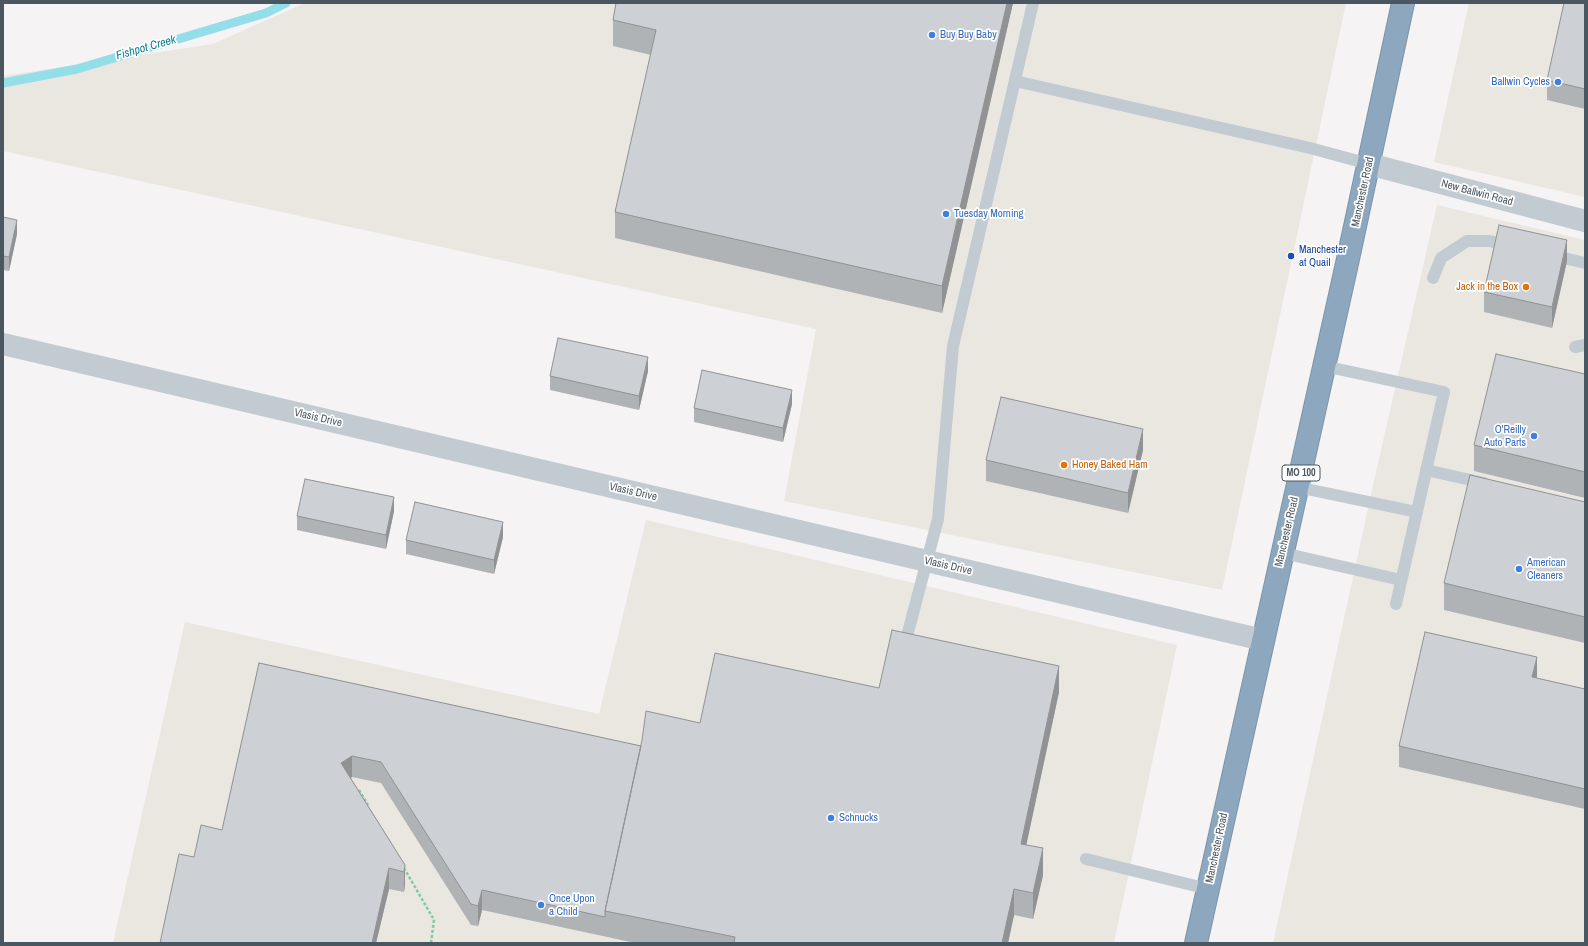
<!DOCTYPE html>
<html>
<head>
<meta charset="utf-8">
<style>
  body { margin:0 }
  #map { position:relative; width:1588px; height:946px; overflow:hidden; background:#f5f3f3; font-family:"Archivo Narrow",sans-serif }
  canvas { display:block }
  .frame { position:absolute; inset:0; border:4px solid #4b5760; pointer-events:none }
</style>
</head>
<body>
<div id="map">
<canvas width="1588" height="946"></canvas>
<div class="frame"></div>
</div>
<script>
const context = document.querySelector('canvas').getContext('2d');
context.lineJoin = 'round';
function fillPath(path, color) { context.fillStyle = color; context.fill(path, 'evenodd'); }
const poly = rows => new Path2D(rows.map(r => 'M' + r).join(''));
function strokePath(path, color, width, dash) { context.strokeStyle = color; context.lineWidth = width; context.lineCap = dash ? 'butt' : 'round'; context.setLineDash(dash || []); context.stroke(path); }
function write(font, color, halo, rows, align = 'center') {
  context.font = font + ' "Archivo Narrow",sans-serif'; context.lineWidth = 3.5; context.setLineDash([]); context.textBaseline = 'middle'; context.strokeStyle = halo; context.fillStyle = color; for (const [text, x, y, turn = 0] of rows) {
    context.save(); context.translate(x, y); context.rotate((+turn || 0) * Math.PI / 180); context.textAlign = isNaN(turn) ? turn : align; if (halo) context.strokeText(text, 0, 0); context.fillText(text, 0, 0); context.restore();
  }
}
fillPath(poly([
  [305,3,1346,3,1222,590,784,501,816,329,3,151,3,76,213,44],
  [1469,3,1585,3,1585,197,1434,162],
  [1437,205,1585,240,1585,943,1273,943,1376,472],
  [646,520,1177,645,1114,943,113,943,185,622,599,714]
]), '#eae7e1');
strokePath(poly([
  [3,83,77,69,266,13,286,3]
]), '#94dee9', 9);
const highway = poly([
  [1196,943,1348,259,1403,3]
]);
strokePath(highway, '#7894aa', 24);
strokePath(poly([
  [359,790,368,805],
  [404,868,434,920,431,943]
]), '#7ecca0', 2.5, [3, 2]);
strokePath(poly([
  [1015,81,1310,148,1369,164],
  [1551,255,1585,263],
  [1433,278,1441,258,1467,241,1490,241,1510,246],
  [1575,347,1585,345],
  [1324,366,1444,392,1396,604],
  [1426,470,1484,483],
  [1297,487,1417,512],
  [1283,553,1401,580],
  [907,636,938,519,953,346,1033,3],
  [1086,859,1208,889]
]), '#c1cbd1', 12);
strokePath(poly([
  [1369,164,1585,221],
  [3,344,1263,640]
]), '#c1cbd1', 22);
strokePath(highway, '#8da8be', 22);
fillPath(poly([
  [1013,3,942,313,615,238,615,212,651,55,613,46,613,20],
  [1585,3,1585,109,1547,100,1547,80],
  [3,217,17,234,9,271,3,270],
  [1567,261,1552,328,1484,312,1484,292],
  [648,371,639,410,550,390,550,376],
  [1585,374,1585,498,1474,471,1474,445],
  [792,404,783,442,694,422,694,408],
  [1143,450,1128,513,986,481,986,460],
  [1585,502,1585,643,1444,610,1444,583],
  [394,511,386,549,297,530,297,516],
  [503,537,494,574,406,554,406,540],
  [259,663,641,746,700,723,879,688,1059,692,1026,845,1043,875,1033,919,1014,915,1008,943,635,943,482,910,478,926,471,925,381,783,352,777,351,778,405,865,405,885,404,892,389,889,376,943,160,943,194,857,222,830],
  [1536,678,1585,689,1585,809,1399,767,1399,746]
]), '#b0b3b6');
fillPath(poly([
  [1007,3,1013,3,942,313,942,286],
  [17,220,17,234,9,271,9,257],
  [1567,240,1567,261,1552,328,1552,307],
  [648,357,648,371,639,410,639,396],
  [792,390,792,404,783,442,783,428],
  [1143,429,1143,450,1128,513,1128,493],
  [394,497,394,511,386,549,386,535],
  [503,522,503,537,494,574,494,560],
  [1537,657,1537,678,1532,677],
  [1059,666,1059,692,1021,870,1021,844],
  [352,756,352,777,341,784,341,763],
  [1043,848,1043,875,1033,919,1033,893],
  [405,865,405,885,404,892,404,872],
  [389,868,389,889,376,943,372,943],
  [1014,889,1014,915,1008,943,1002,943],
  [482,890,482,910,478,926,478,906]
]), '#909294');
const building = poly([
  [616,3,1007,3,942,286,615,212,656,30,613,20,616,3],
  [1564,3,1585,3,1585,89,1547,80,1564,3],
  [3,217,17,220,9,257,3,256,3,217],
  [1499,225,1567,240,1552,307,1484,292,1499,225],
  [558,338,648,357,639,396,550,376,558,338],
  [1496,354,1585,374,1585,472,1474,445,1496,354],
  [702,370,792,390,783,428,694,408,702,370],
  [1001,397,1143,429,1128,493,986,460,1001,397],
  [1470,475,1585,502,1585,617,1444,583,1470,475],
  [305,479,394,497,386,535,297,516,305,479],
  [415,502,503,522,494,560,406,540,415,502],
  [892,630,1059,666,1021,844,1043,848,1033,893,1014,889,1002,943,734,943,735,937,605,911,642,740,646,711,700,723,715,653,879,688,892,630],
  [1425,632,1537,657,1532,677,1585,689,1585,789,1399,746,1425,632],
  [259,663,641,746,605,911,605,917,482,890,478,906,471,904,381,762,352,756,341,763,405,865,404,872,389,868,372,943,160,943,179,854,194,857,201,825,222,830,259,663]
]);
fillPath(building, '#cdd0d4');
strokePath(building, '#909294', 1);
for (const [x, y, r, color] of [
  [932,35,4,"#3f7fe0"],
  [1558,82,4,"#3f7fe0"],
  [946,214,4,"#3f7fe0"],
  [1291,256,4,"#1a4fb4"],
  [1526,287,4,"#e8710a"],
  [1534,436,4,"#3f7fe0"],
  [1064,465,4,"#e8710a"],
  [1519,569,4,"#3f7fe0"],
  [831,818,4,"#3f7fe0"],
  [541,905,4,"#3f7fe0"]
]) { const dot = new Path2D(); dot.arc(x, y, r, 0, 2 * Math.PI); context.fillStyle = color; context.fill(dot); strokePath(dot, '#fff', 1.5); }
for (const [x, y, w] of [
  [1301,473,38]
]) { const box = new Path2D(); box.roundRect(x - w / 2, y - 8, w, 16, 3); context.fillStyle = '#fff'; context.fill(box); strokePath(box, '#4b5760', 1); }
write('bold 10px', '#4b5760', null, [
  ["MO 100",1301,473]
]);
write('11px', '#366cbe', '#fff', [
  ["Buy Buy Baby",940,35],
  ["Ballwin Cycles",1550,82,"right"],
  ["Tuesday Morning",954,214],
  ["O'Reilly",1526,430,"right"],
  ["Auto Parts",1526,443,"right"],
  ["American",1527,563],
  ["Cleaners",1527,576],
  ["Schnucks",839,818],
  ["Once Upon",549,899],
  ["a Child",549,912]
], 'left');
write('11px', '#4b5760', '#fff', [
  ["Manchester Road",1363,192,-78],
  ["New Ballwin Road",1477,193,15],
  ["Vlasis Drive",318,418,13],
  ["Vlasis Drive",633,492,13],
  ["Manchester Road",1287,532,-77],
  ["Vlasis Drive",948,566,13],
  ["Manchester Road",1217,848,-78]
]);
write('11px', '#164399', '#fff', [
  ["Manchester",1299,250],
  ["at Quail",1299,263]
], 'left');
write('11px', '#c56008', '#fff', [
  ["Jack in the Box",1518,287],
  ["Honey Baked Ham",1072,465,"left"]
], 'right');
write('italic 12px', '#138193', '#fff', [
  ["Fishpot Creek",146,48,-16]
]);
</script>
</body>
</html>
